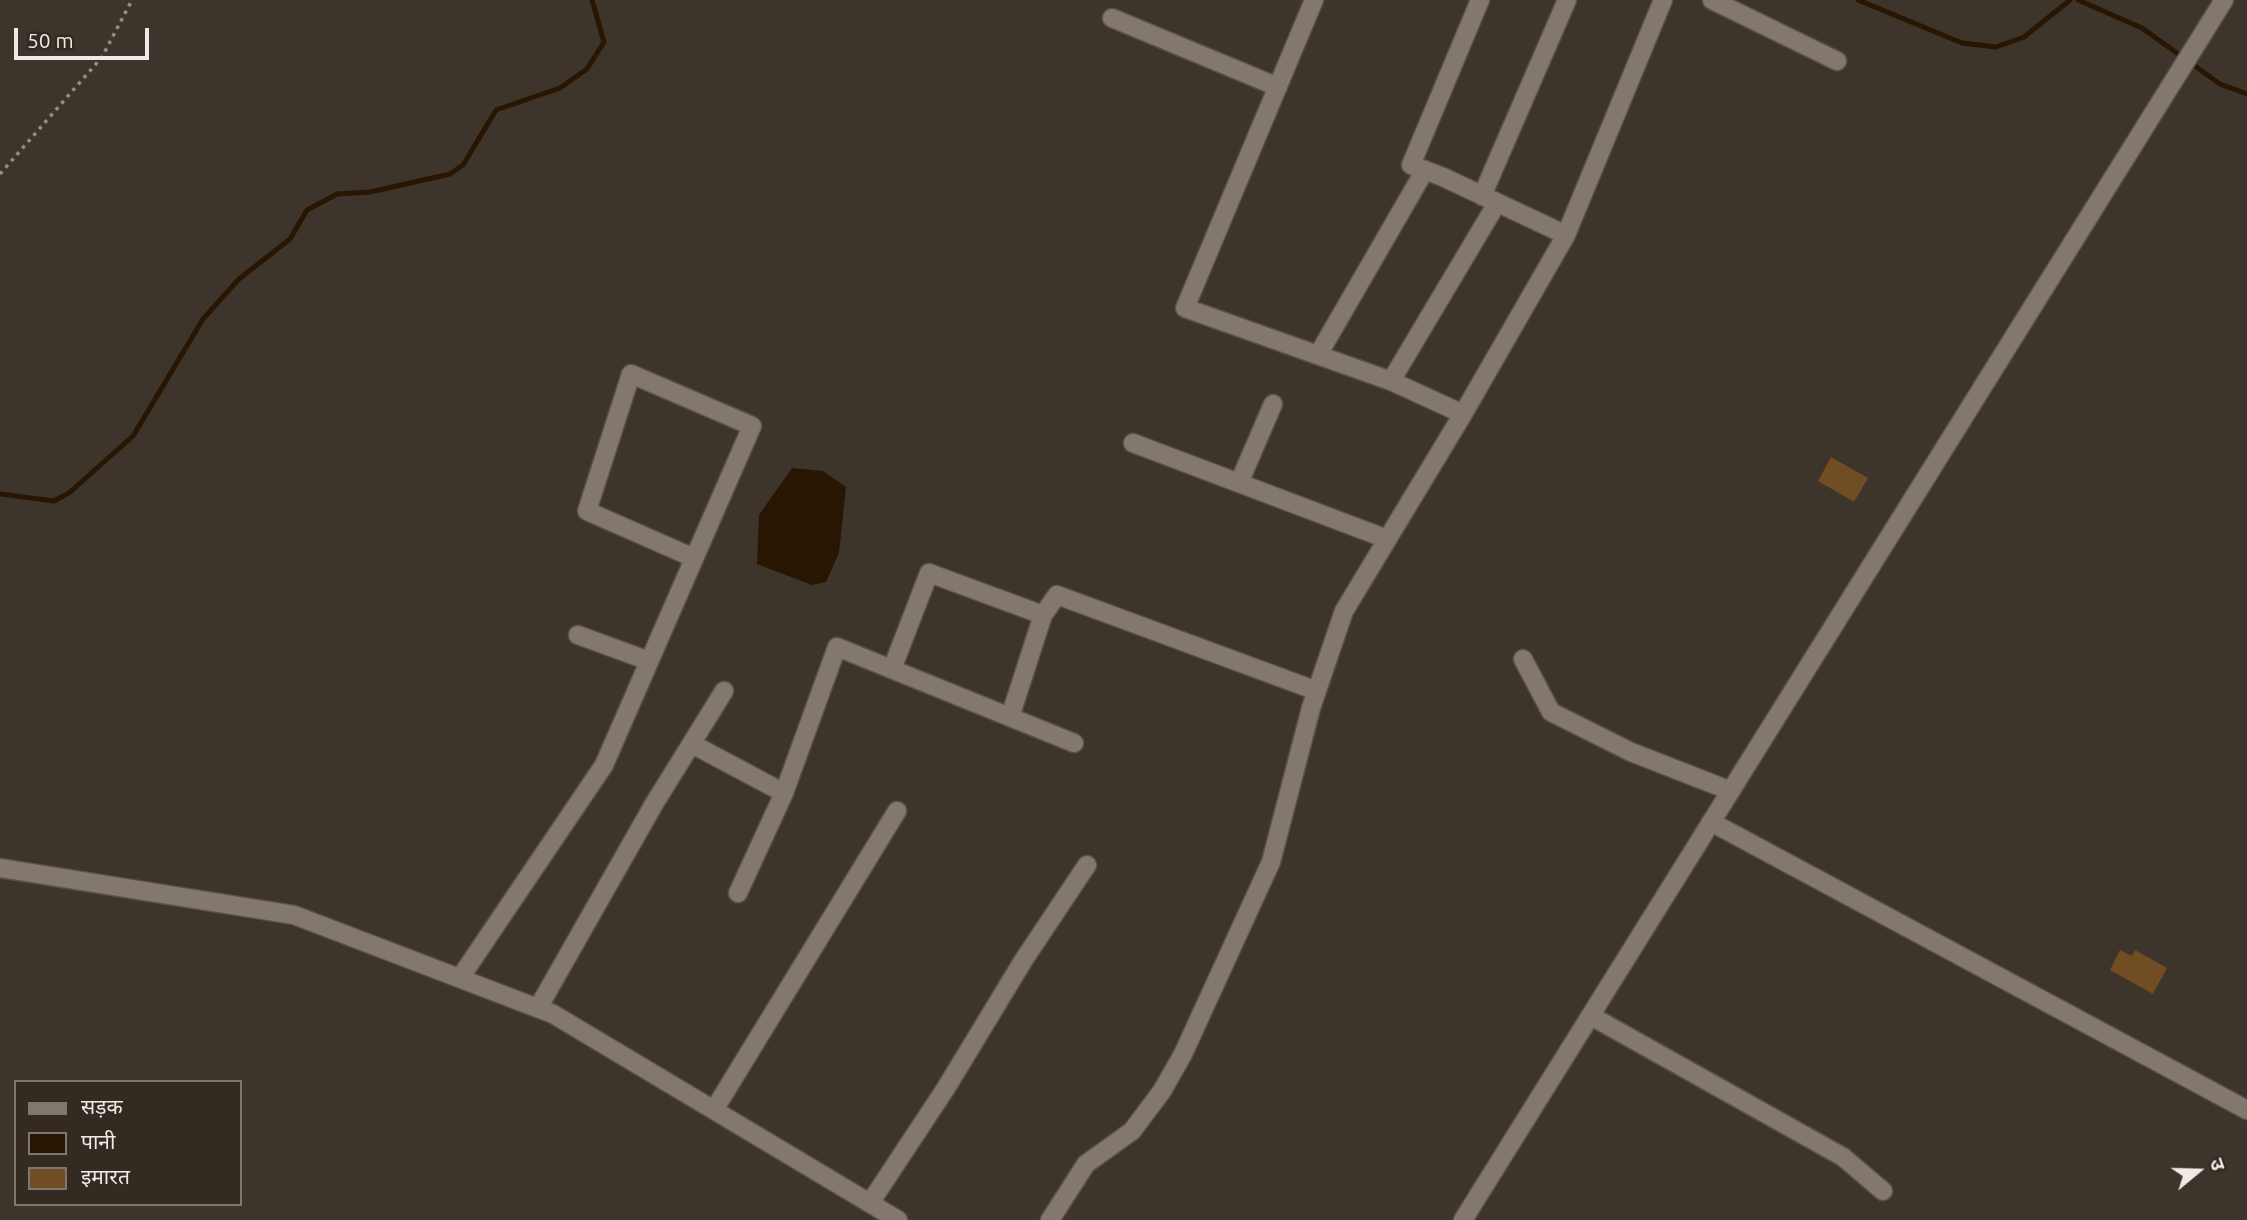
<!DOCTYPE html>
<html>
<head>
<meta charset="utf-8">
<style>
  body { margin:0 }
  #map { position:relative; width:2247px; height:1220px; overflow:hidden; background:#3d342b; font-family:Ubuntu,"Noto Sans Devanagari",sans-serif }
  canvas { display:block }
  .legend { position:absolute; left:14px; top:1080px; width:228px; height:126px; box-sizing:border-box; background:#332a21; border:2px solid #7f776f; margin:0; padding:9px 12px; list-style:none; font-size:21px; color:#f0eae5 }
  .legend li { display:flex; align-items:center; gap:14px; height:35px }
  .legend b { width:35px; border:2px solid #7f776f }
  .north { position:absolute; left:2163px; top:1136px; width:70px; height:70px; -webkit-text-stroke:5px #332a21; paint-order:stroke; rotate:71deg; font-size:19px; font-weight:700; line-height:28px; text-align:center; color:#f0eae5 }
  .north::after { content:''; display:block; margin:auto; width:24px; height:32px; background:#f0eae5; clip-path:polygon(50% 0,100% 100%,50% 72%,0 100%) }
  .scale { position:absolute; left:14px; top:28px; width:135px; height:32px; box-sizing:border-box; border:4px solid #f0eae5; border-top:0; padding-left:9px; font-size:21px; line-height:24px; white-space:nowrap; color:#f0eae5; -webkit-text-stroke:5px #332a21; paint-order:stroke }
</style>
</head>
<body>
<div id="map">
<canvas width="2247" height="1220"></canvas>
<ul class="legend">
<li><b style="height:9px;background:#82786e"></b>सड़क</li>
<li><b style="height:19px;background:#291602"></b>पानी</li>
<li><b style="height:19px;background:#714d24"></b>इमारत</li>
</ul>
<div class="north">उ</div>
<div class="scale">50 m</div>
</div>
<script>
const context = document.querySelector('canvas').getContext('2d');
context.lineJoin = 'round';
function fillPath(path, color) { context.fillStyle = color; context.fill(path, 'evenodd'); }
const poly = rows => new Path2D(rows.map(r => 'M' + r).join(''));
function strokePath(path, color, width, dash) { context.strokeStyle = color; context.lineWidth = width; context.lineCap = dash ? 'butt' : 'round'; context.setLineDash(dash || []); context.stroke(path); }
fillPath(poly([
  [792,468,823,471,846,487,839,553,826,582,812,585,757,564,759,515]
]), '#291602');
strokePath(poly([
  [1858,0,1962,43,1996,47,2024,37,2070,0],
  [2078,0,2142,28,2220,84,2247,94],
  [0,494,54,501,69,493,133,436,203,319,239,279,290,239,307,210,337,194,370,192,450,174,463,165,496,110,560,88,587,69,604,42,592,0]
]), '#291602', 5);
fillPath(poly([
  [1831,457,1868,478,1854,502,1818,481],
  [2120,950,2132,956,2135,950,2167,968,2153,994,2110,970]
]), '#714d24');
const street = poly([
  [1314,0,1185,308,1391,381,1463,414],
  [1480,0,1411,165,1443,177,1566,235],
  [1712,0,1837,61],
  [1112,18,1278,87],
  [1482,196,1567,0],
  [1318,355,1425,170],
  [1391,381,1497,203],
  [1133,443,1387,539],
  [1239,483,1273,404],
  [578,635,649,661],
  [1523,659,1551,712,1631,752,1731,791],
  [892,669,929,573,1043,615],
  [1010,717,1043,615,1057,595,1317,691],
  [692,744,784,793],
  [1711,822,2247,1110],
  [0,868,294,915,553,1014,898,1220],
  [738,893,784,793,837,647,1074,743],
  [460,978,604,765,752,426,631,374,587,511,694,558],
  [538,1008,654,804,724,691],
  [1591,1016,1843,1157,1883,1191],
  [714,1110,897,811],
  [870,1203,946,1088,1023,961,1087,865],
  [1050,1220,1086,1164,1132,1131,1162,1091,1183,1054,1271,862,1311,708,1344,611,1463,414,1566,235,1663,0]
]);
const secondary = poly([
  [1463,1220,2224,0]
]);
strokePath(street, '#59524a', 21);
strokePath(secondary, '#59524a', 21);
strokePath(poly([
  [0,174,102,57,132,0]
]), '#958d86', 3.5, [3.5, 5]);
strokePath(street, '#82786e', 18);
strokePath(secondary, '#82786e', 18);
</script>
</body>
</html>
